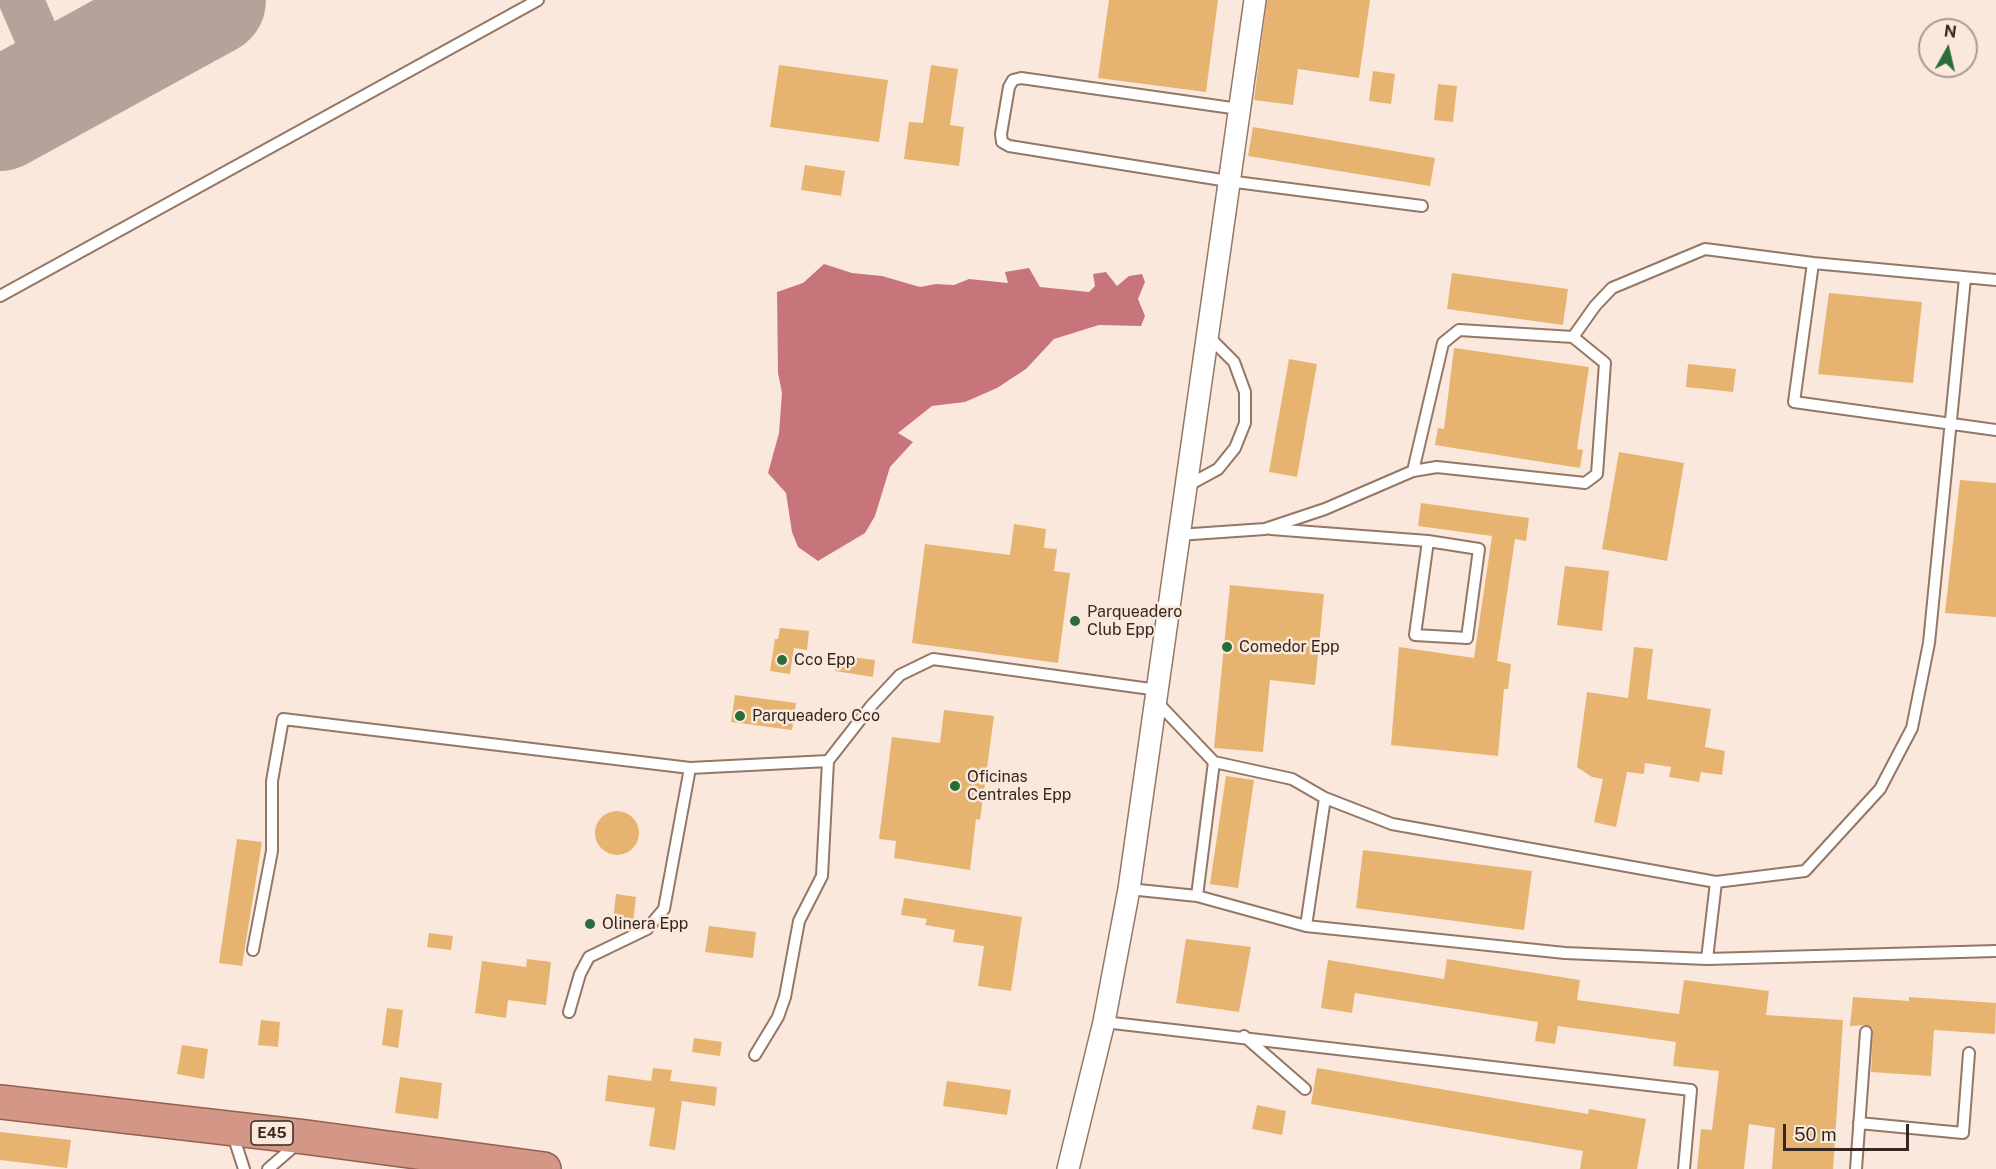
<!DOCTYPE html>
<html>
<head>
<meta charset="utf-8">
<style>
  body { margin:0 }
  #map { position:relative; width:1996px; height:1169px; overflow:hidden; background:#fbe8dc; font-family:"Public Sans",sans-serif }
  canvas { display:block }
  .north { position:absolute; left:1918px; top:18px; width:60px; height:60px; box-sizing:border-box; background:#fbe8dc; border:2px solid #ab9b91; border-radius:50%; rotate:8deg; font-size:16px; font-weight:700; line-height:24px; text-align:center; color:#342820 }
  .north::after { content:''; display:block; margin:auto; width:21px; height:27px; background:#296c37; clip-path:polygon(50% 0,100% 100%,50% 72%,0 100%) }
  .scale { position:absolute; left:1783px; top:1124px; width:126px; height:27px; box-sizing:border-box; border:3px solid #342820; border-top:0; padding-left:8px; font-size:18px; line-height:21px; white-space:nowrap; color:#342820; -webkit-text-stroke:4px #fbe8dc; paint-order:stroke }
</style>
</head>
<body>
<div id="map">
<canvas width="1996" height="1169"></canvas>
<div class="north">N</div>
<div class="scale">50 m</div>
</div>
<script>
const context = document.querySelector('canvas').getContext('2d');
context.lineJoin = 'round';
function fillPath(path, color) { context.fillStyle = color; context.fill(path, 'evenodd'); }
const poly = rows => new Path2D(rows.map(r => 'M' + r).join(''));
function strokePath(path, color, width, dash) { context.strokeStyle = color; context.lineWidth = width; context.lineCap = dash ? 'butt' : 'round'; context.setLineDash(dash || []); context.stroke(path); }
function write(font, color, halo, rows, align = 'center') {
  context.font = font + ' "Public Sans",sans-serif'; context.lineWidth = 5; context.setLineDash([]); context.textBaseline = 'middle'; context.strokeStyle = halo; context.fillStyle = color; for (const [text, x, y, turn = 0] of rows) {
    context.save(); context.translate(x, y); context.rotate((+turn || 0) * Math.PI / 180); context.textAlign = isNaN(turn) ? turn : align; if (halo) context.strokeText(text, 0, 0); context.fillText(text, 0, 0); context.restore();
  }
}
fillPath(poly([
  [824,264,852,273,882,276,920,287,936,284,954,285,969,279,1008,283,1005,272,1029,268,1040,287,1089,292,1095,286,1093,274,1106,272,1117,286,1129,276,1142,274,1145,282,1138,299,1145,316,1141,326,1099,325,1054,339,1026,369,997,388,965,402,932,406,898,433,913,442,890,467,875,516,865,533,818,561,798,547,792,532,786,493,768,473,779,433,782,393,778,373,777,292,803,283]
]), '#c7757b');
strokePath(poly([
  [21,0,57,83]
]), '#b4a398', 45);
strokePath(poly([
  [0,115,210,0]
]), '#b4a398', 112);
fillPath(poly([
  [1109,0,1218,0,1206,92,1098,78],
  [1267,0,1370,0,1359,78,1298,69,1293,105,1254,100],
  [779,65,888,80,879,142,770,127],
  [931,65,958,69,950,125,964,127,959,166,904,159,909,122,923,123],
  [1373,71,1395,74,1391,104,1369,101],
  [1438,84,1457,86,1453,122,1434,120],
  [1253,127,1435,158,1430,186,1248,156],
  [805,165,845,171,841,196,801,190],
  [1452,273,1568,289,1563,325,1447,309],
  [1829,293,1922,302,1913,383,1818,374],
  [1454,348,1589,367,1577,449,1583,450,1580,468,1435,445,1438,428,1444,429],
  [1289,359,1317,364,1297,477,1269,472],
  [1688,364,1736,369,1733,392,1686,387],
  [1619,452,1684,463,1667,561,1602,549],
  [1960,480,1996,483,1996,617,1945,613],
  [1421,503,1529,518,1526,541,1515,539,1497,661,1511,664,1508,689,1504,689,1498,756,1391,745,1399,647,1474,658,1492,536,1418,526],
  [1014,524,1046,529,1044,548,1057,549,1054,571,1070,573,1058,663,912,643,925,544,1010,555],
  [1565,566,1609,571,1602,631,1557,625],
  [1230,585,1324,594,1315,685,1270,680,1263,752,1214,748],
  [780,628,809,631,807,650,794,648,790,674,770,671,775,639,778,639],
  [1634,647,1653,649,1647,699,1711,709,1705,747,1725,751,1722,775,1701,772,1699,782,1669,777,1671,767,1645,763,1644,774,1627,772,1616,827,1594,822,1603,779,1592,777,1577,767,1587,692,1628,698],
  [837,655,875,660,873,677,835,671],
  [735,695,796,703,792,730,731,722],
  [944,710,994,716,980,820,976,819,970,870,894,858,896,841,879,839,892,737,940,743],
  [1226,776,1254,780,1238,888,1210,884],
  '595 833a22 22 0 1 1 44 0a22 22 0 1 1-44 0Z',
  [237,839,262,842,242,966,219,963],
  [1363,850,1532,871,1524,930,1356,908],
  [616,894,636,897,633,923,613,920],
  [904,898,1022,917,1011,991,978,986,984,946,953,942,955,930,925,925,927,919,901,915],
  [709,926,756,932,753,958,705,952],
  [429,933,453,936,451,950,427,947],
  [1186,939,1251,947,1239,1012,1176,1003],
  [527,959,551,962,546,1005,508,1000,506,1018,475,1013,482,961,526,967],
  [1447,959,1580,980,1577,1000,1679,1014,1684,980,1769,991,1766,1015,1843,1020,1833,1169,1772,1169,1775,1128,1749,1124,1744,1169,1697,1169,1701,1129,1712,1130,1719,1071,1673,1066,1676,1042,1558,1026,1555,1044,1535,1041,1538,1022,1355,993,1352,1013,1321,1008,1328,960,1444,979],
  [1853,997,1909,1001,1909,997,1996,1003,1995,1034,1934,1030,1931,1076,1871,1072,1873,1029,1867,1025,1850,1026],
  [387,1008,403,1010,398,1048,382,1045],
  [261,1020,280,1022,278,1047,258,1045],
  [694,1038,722,1042,720,1056,692,1052],
  [182,1045,208,1049,204,1079,177,1074],
  [653,1068,672,1070,670,1081,717,1087,715,1106,682,1101,675,1150,649,1146,655,1108,605,1101,608,1075,651,1081],
  [1317,1068,1588,1114,1589,1109,1646,1119,1637,1169,1580,1169,1583,1151,1311,1104],
  [400,1077,442,1083,438,1119,395,1113],
  [947,1081,1011,1090,1007,1115,943,1106],
  [1257,1105,1286,1111,1282,1135,1252,1129],
  [0,1132,71,1140,67,1168,0,1160]
]), '#e7b371');
const service = poly([
  [1239,109,1021,78,1013,80,1009,87,1001,134,1002,142,1009,146,1228,181,1422,206],
  [1813,263,1794,402,1996,430],
  [0,296,538,0],
  [1573,337,1595,306,1612,288,1705,249,1813,263,1996,280],
  [1185,487,1218,469,1235,448,1245,423,1245,392,1234,362,1208,336],
  [1271,529,1428,541,1479,549,1467,638,1415,635,1428,541],
  [1178,535,1265,529,1325,509,1413,471,1437,467,1585,483,1597,474,1605,363,1573,337,1459,330,1443,343,1413,471],
  [1716,882,1805,871,1880,789,1912,728,1929,643,1965,278],
  [1129,889,1197,896,1306,926,1565,953,1707,959,1716,882,1392,824,1325,798,1292,779,1214,762,1156,701],
  [1197,896,1214,762],
  [1306,926,1325,798],
  [253,950,272,851,272,781,283,719,690,768,828,761,871,706,900,675,933,659,1158,690],
  [1707,959,1996,951],
  [569,1012,580,974,589,957,647,929,664,909,690,768],
  [1104,1022,1691,1090,1684,1169],
  [1244,1036,1305,1089],
  [755,1055,778,1017,785,997,799,921,822,876,828,761],
  [1859,1123,1963,1133,1969,1053],
  [232,1132,244,1169],
  [268,1169,298,1143],
  [1856,1169,1866,1032]
]);
const minor = poly([
  [1068,1169,1104,1022,1129,889,1255,0]
]);
const trunk = poly([
  [0,1102,305,1137,544,1169]
]);
strokePath(service, '#947765', 14);
strokePath(minor, '#947765', 24);
strokePath(trunk, '#955f4f', 36);
strokePath(service, '#fff', 10);
strokePath(minor, '#fff', 21);
strokePath(trunk, '#d49687', 33);
for (const [x, y, r, color] of [
  [1075,621,6,"#296c37"],
  [1227,647,6,"#296c37"],
  [782,660,6,"#296c37"],
  [740,716,6,"#296c37"],
  [955,786,6,"#296c37"],
  [590,924,6,"#296c37"]
]) { const dot = new Path2D(); dot.arc(x, y, r, 0, 2 * Math.PI); context.fillStyle = color; context.fill(dot); strokePath(dot, '#fbe8dc', 2); }
for (const [x, y, w] of [
  [272,1133,42]
]) { const box = new Path2D(); box.roundRect(x - w / 2, y - 12, w, 24, 4.5); context.fillStyle = '#fbe8dc'; context.fill(box); strokePath(box, '#342820', 1.5); }
write('bold 15px', '#342820', null, [
  ["E45",272,1133]
]);
write('16px', '#342820', '#fbe8dc', [
  ["Parqueadero",1087,612],
  ["Club Epp",1087,630],
  ["Comedor Epp",1239,647],
  ["Cco Epp",794,660],
  ["Parqueadero Cco",752,716],
  ["Oficinas",967,777],
  ["Centrales Epp",967,795],
  ["Olinera Epp",602,924]
], 'left');
</script>
</body>
</html>
